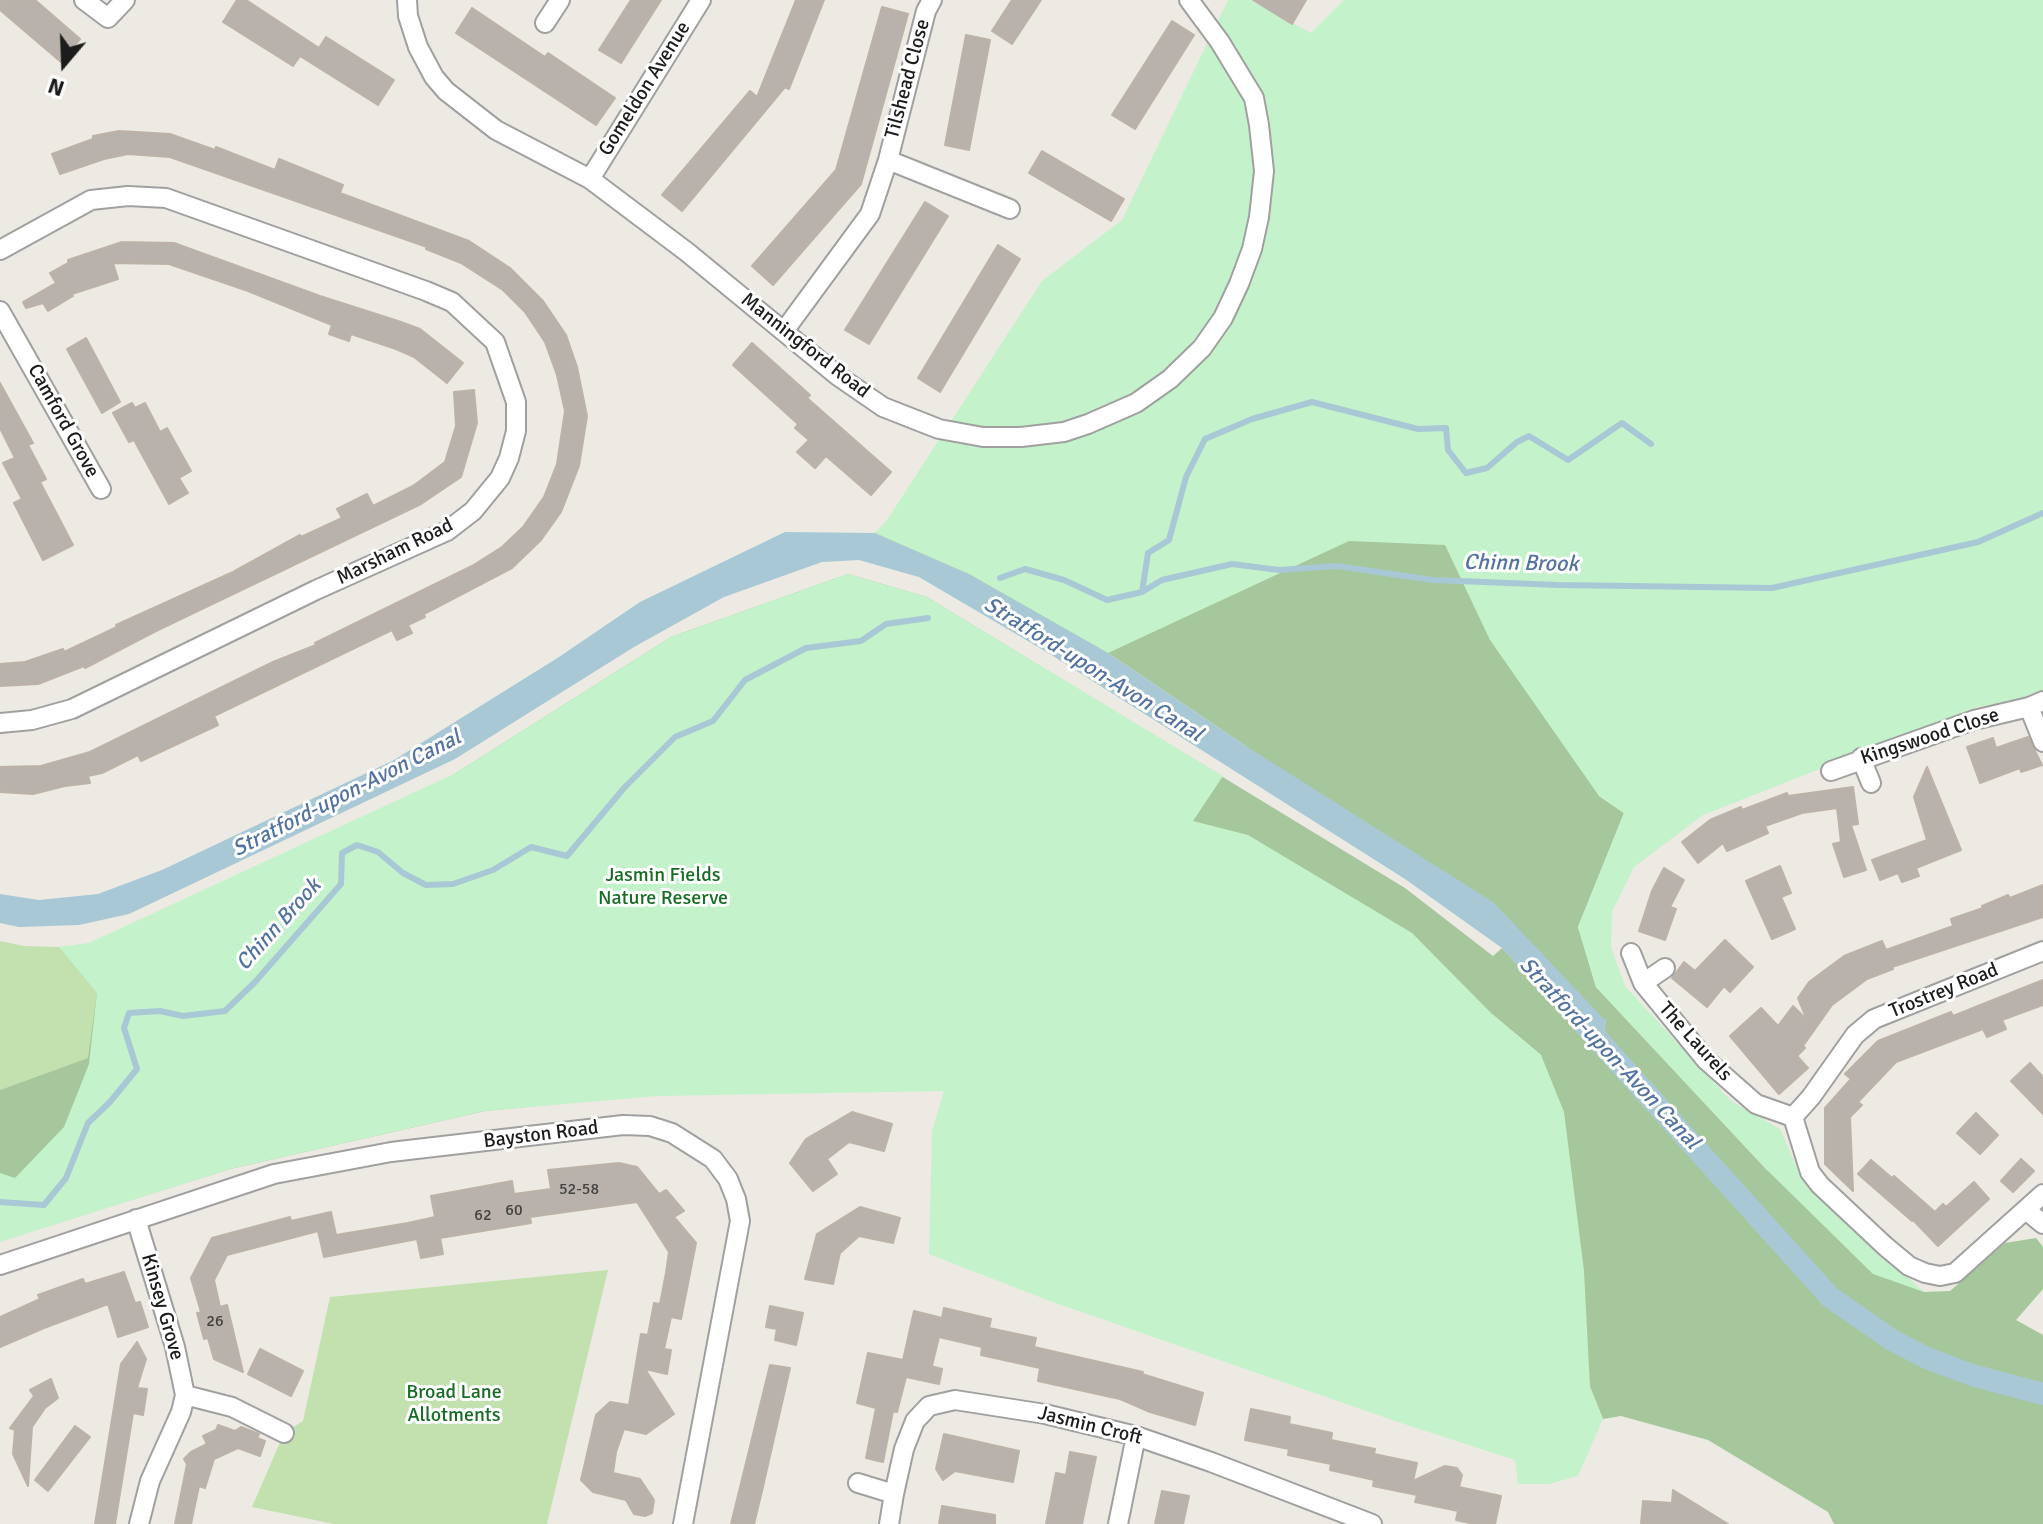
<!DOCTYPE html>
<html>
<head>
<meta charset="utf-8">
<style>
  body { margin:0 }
  #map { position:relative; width:2043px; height:1524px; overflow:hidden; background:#eceae3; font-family:Signika,sans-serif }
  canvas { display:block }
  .north { position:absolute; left:24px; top:24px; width:80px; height:80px; -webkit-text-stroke:6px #fff; paint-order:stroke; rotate:199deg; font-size:22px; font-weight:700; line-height:32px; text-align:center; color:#1c1c1c }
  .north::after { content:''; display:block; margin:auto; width:28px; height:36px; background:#1c1c1c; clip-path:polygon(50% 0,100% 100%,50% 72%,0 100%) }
</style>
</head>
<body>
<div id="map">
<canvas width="2043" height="1524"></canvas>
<div class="north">N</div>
</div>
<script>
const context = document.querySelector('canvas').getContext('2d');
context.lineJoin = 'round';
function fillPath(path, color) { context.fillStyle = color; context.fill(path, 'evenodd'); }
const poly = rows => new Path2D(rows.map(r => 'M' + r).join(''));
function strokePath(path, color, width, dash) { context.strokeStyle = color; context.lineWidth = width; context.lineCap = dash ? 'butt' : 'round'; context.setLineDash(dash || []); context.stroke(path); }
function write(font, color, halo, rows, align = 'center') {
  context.font = font + ' Signika,sans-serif'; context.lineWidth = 6; context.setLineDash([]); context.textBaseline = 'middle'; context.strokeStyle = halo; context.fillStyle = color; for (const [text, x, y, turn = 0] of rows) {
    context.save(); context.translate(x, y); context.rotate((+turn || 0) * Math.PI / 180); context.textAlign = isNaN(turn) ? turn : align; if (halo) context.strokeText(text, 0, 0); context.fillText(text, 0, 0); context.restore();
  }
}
fillPath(poly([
  [185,937,89,1058,0,1090,0,941,24,946,59,947],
  [608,1270,547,1524,334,1524,252,1507,284,1433,303,1421,330,1297]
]), '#c3e1ae');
fillPath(poly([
  [1355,374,1599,796,1624,813,1578,927,1596,987,1766,1169,1924,1292,1950,1291,2005,1243,2036,1238,2043,1247,2043,1289,2016,1320,2043,1335,2043,1524,1834,1524,1828,1512,1708,1440,1621,1416,1603,1419,1590,1387,1541,1055,1492,1014,485,1111,230,1169,0,1241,0,1090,88,1058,97,993,456,773,671,637,848,574,927,597,1405,888,1493,956,1502,948,1600,1055,1606,1021,1246,746,1108,653,969,574,874,533]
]), '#a6c79c');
fillPath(poly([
  [1228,0,1250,0,1311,33,1344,0,2043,0,2043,695,2032,701,1977,707,1703,815,1634,867,1612,912,1611,947,1625,986,1731,1101,1780,1129,1803,1181,1924,1292,1873,1274,1766,1169,1596,987,1578,927,1624,813,1599,796,1490,640,1445,545,1349,541,1108,653,969,574,875,533,887,520,1042,281,1122,220],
  [848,574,927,597,1223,776,1193,821,1248,835,1412,933,1492,1014,1541,1055,1564,1112,1584,1271,1590,1387,1603,1419,1578,1476,1549,1484,1518,1484,1515,1460,1401,1423,1050,1301,929,1254,932,1131,944,1091,657,1096,485,1111,230,1169,0,1242,0,1173,15,1178,64,1127,89,1064,97,993,59,947,89,943,456,773,671,637]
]), '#c4f2cb');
fillPath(poly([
  [785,532,874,533,969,574,1108,653,1246,746,1493,902,1606,1021,1600,1056,1502,948,1405,879,1050,654,919,577,859,560,822,562,724,597,634,647,455,759,129,914,79,925,19,927,0,923,0,894,39,900,98,894,162,870,394,760,559,657,640,602]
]), '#a8c8d5');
strokePath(poly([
  [1000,578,1025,569,1064,580,1107,600,1142,592,1162,580,1232,564,1279,570,1337,566,1433,580,1559,585,1772,588,1978,542,2043,513],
  [1142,592,1148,553,1169,540,1186,477,1205,439,1252,419,1312,402,1418,429,1446,428,1448,450,1466,473,1487,468,1517,442,1529,436,1568,460,1622,423,1651,444],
  [0,1202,44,1205,66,1178,88,1123,110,1102,137,1069,124,1028,129,1013,160,1011,183,1016,225,1011,255,982,341,884,342,853,357,845,378,852,403,873,426,885,453,884,493,870,531,847,567,856,624,788,675,737,713,721,745,680,806,648,861,641,886,624,928,618]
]), '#a8c8d5', 6);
strokePath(poly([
  [1582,1022,1830,1297,1892,1340,1927,1358,1972,1375,2043,1394]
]), '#a8c8d5', 22);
const building = poly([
  [0,0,35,0,80,39,61,62,0,10,0,0],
  [237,0,246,0,319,48,326,37,394,80,378,105,300,56,293,66,223,22,237,0],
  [631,0,661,0,621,63,599,50,631,0],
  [796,0,824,0,789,89,785,87,682,211,662,195,750,91,757,97,796,0],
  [1012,0,1041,0,1012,44,992,31,1012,0],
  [1253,0,1306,0,1292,24,1253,0],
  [882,7,908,14,861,184,773,285,752,266,836,170,882,7],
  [472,8,545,57,548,53,615,98,596,125,456,33,472,8],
  [1172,21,1194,35,1135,129,1112,115,1172,21],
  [966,35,990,40,969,150,945,145,966,35],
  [119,131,170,134,215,150,216,147,275,170,279,159,343,185,340,193,469,241,510,268,543,301,566,335,577,367,587,416,579,466,561,512,541,540,512,568,424,614,425,617,408,625,412,633,397,640,392,630,214,716,218,725,141,761,138,755,102,773,88,776,90,783,65,786,33,794,0,792,0,767,41,766,90,752,273,662,316,645,315,643,472,566,502,547,523,527,544,497,557,464,565,411,557,375,545,342,525,312,503,290,461,263,426,249,427,247,170,157,128,154,104,159,60,174,52,154,93,139,93,136,119,131],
  [1042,151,1124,199,1111,221,1029,173,1042,151],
  [925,202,948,216,869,344,845,330,925,202],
  [122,242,174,243,320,296,398,321,420,329,463,363,447,383,414,357,396,349,351,334,349,341,329,334,332,325,248,291,169,264,113,263,118,279,72,294,73,296,48,311,43,303,26,308,23,302,56,283,50,273,68,263,68,260,122,242],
  [998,245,1020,259,940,392,918,378,998,245],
  [86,338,120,402,102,413,67,349,86,338],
  [752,343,810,395,807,398,891,472,871,495,826,456,815,468,797,452,809,440,795,428,798,424,733,365,752,343],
  [0,383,33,443,28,445,46,479,40,482,73,545,43,560,14,503,22,499,3,463,15,458,0,428,0,383],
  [474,390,477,423,461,477,421,504,156,631,85,668,84,666,38,684,0,686,0,664,25,662,63,649,64,652,117,627,116,625,233,572,300,535,301,537,342,518,337,509,367,494,373,506,413,486,445,462,456,426,454,392,474,390],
  [132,403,135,408,145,403,160,432,167,428,191,471,179,478,188,493,169,504,134,440,129,442,113,413,132,403],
  [2028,737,2042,765,2021,772,2020,768,1980,783,1967,747,1993,738,1996,748,2028,737],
  [1927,767,1961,850,1916,868,1919,876,1902,882,1898,873,1880,880,1872,860,1927,840,1914,797,1927,767],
  [1853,787,1858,824,1851,825,1866,870,1844,877,1833,844,1841,842,1837,808,1802,813,1765,826,1768,833,1727,851,1723,843,1698,863,1682,842,1710,820,1741,807,1742,810,1787,793,1788,796,1853,787],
  [1780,866,1791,893,1781,897,1795,929,1772,939,1746,881,1780,866],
  [1664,868,1684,880,1670,907,1676,909,1665,940,1639,931,1652,891,1664,868],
  [2043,885,2043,917,1892,967,1893,969,1867,979,1832,1005,1803,1046,1805,1048,1797,1056,1808,1068,1779,1094,1730,1036,1761,1008,1778,1026,1793,1006,1807,1020,1798,998,1809,982,1844,956,1882,941,1886,950,1953,926,1951,919,1983,908,1982,906,2008,895,2010,898,2043,885],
  [1725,940,1753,967,1730,992,1724,986,1707,1007,1672,978,1684,962,1695,971,1725,940],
  [2043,980,2043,1005,2002,1020,2006,1029,1987,1037,1983,1029,1896,1062,1858,1102,1862,1105,1850,1117,1853,1191,1825,1164,1825,1108,1851,1079,1845,1074,1878,1041,1951,1012,1953,1016,2043,980],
  [2030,1063,2043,1077,2043,1114,2011,1081,2030,1063],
  [852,1112,892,1124,884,1151,849,1142,827,1159,837,1174,813,1191,790,1163,806,1139,852,1112],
  [1976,1113,1998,1135,1980,1154,1957,1133,1976,1113],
  [2021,1159,2034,1171,2013,1192,2001,1181,2021,1159],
  [1871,1160,1892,1178,1894,1176,1935,1212,1943,1204,1946,1207,1974,1182,1989,1199,1938,1246,1913,1220,1912,1221,1858,1174,1871,1160],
  [619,1163,637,1167,659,1194,666,1190,684,1211,674,1217,696,1243,681,1319,671,1317,664,1349,671,1350,667,1374,645,1369,674,1414,646,1434,624,1429,616,1452,613,1473,640,1479,654,1500,652,1513,645,1516,634,1514,626,1500,593,1492,581,1480,596,1415,610,1402,629,1405,641,1334,648,1335,654,1303,660,1304,666,1273,669,1252,637,1202,530,1217,531,1223,440,1238,443,1254,421,1258,417,1239,324,1257,318,1231,227,1255,214,1280,220,1307,227,1305,243,1372,214,1359,208,1338,204,1339,197,1313,201,1312,191,1278,212,1238,290,1217,291,1221,331,1212,336,1235,408,1223,435,1217,431,1196,512,1181,514,1194,551,1189,548,1170,619,1163],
  [860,1207,900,1218,893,1243,859,1236,840,1253,833,1284,805,1279,817,1234,860,1207],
  [124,1272,135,1303,140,1302,148,1327,118,1337,108,1304,44,1328,0,1347,0,1317,40,1299,38,1295,83,1279,85,1284,124,1272],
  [770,1306,803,1313,796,1345,775,1340,777,1329,766,1327,770,1306],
  [944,1308,991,1319,989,1328,1036,1338,1034,1347,1143,1372,1142,1374,1203,1393,1195,1425,1150,1412,1120,1399,1038,1381,1040,1368,981,1355,982,1347,939,1337,932,1366,923,1364,942,1369,939,1384,906,1377,897,1412,893,1411,883,1462,866,1458,876,1408,857,1403,868,1353,903,1360,914,1311,942,1318,944,1308],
  [137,1342,146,1359,137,1388,147,1389,143,1415,133,1413,115,1524,95,1524,121,1364,137,1342],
  [260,1349,303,1371,291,1396,248,1374,260,1349],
  [770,1365,790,1368,762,1491,754,1524,731,1524,770,1365],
  [51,1379,58,1398,45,1408,32,1427,28,1486,13,1454,15,1430,10,1428,34,1396,30,1390,51,1379],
  [1251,1409,1290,1417,1289,1424,1332,1433,1331,1440,1375,1449,1374,1454,1417,1463,1413,1481,1445,1466,1457,1468,1462,1475,1459,1487,1501,1496,1495,1524,1474,1524,1456,1520,1458,1511,1415,1502,1417,1495,1373,1486,1374,1480,1330,1470,1331,1464,1288,1455,1289,1449,1245,1440,1251,1409],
  [218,1425,235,1431,241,1427,259,1434,257,1438,265,1441,260,1456,238,1448,214,1459,205,1488,199,1486,191,1524,175,1524,187,1464,184,1459,191,1452,207,1444,203,1436,216,1430,218,1425],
  [75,1426,90,1437,48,1491,35,1480,75,1426],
  [944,1434,1019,1451,1013,1482,955,1471,943,1480,936,1469,944,1434],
  [1070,1452,1096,1457,1082,1524,1046,1524,1056,1473,1066,1475,1070,1452],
  [1673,1490,1728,1524,1641,1524,1643,1501,1672,1503,1673,1490],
  [1162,1491,1189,1496,1183,1524,1155,1524,1162,1491],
  [942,1506,995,1515,995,1524,939,1524,942,1506]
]);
fillPath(building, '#b9b2ac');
strokePath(building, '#bcb2a7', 2);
const street = poly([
  [84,0,108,18,125,0],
  [407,0,408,16,418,47,434,77,446,91,496,130,590,179,687,252,838,376,883,407,939,429,983,437,1021,437,1064,432,1088,424,1136,403,1170,379,1202,348,1223,318,1239,284,1252,249,1259,217,1264,171,1259,125,1254,98,1220,42,1189,0],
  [545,23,560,0],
  [888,160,1010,209],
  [590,179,701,0],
  [0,250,91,200,128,196,166,198,426,291,452,302,495,342,516,402,516,431,509,458,500,478,473,511,447,531,316,590,72,709,32,720,0,723],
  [0,311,101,489],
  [784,331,870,214,888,160,926,11,932,0],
  [2043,701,2029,707,2043,742],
  [1861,758,1871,783],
  [1831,771,1974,720,2029,707],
  [1631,953,1643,983,1706,1060,1756,1104,1793,1117],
  [1643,983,1665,968],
  [1793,1117,1810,1172,1820,1185,1885,1246,1909,1266,1925,1273,1940,1276,1955,1273,2043,1194],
  [1793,1117,1811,1097,1855,1035,1874,1019,2043,951],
  [2026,1210,2043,1224],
  [136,1219,175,1347,185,1395,181,1412,150,1481,139,1524],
  [0,1265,274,1174,391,1152,623,1125,650,1126,672,1133,713,1159,728,1179,736,1199,740,1221,683,1524],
  [185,1395,232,1407,284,1433],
  [858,1483,894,1494,904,1449,915,1421,929,1406,955,1400,1045,1414,1136,1436,1211,1462,1372,1524],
  [889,1524,894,1494],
  [1118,1524,1136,1436]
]);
strokePath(street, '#a0a0a0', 22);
strokePath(street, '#fff', 18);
write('16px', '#434240', null, [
  ["52-58",579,1190],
  ["60",514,1211],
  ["62",483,1216],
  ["26",215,1322]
]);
write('20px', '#1c1c1c', '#fff', [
  ["Tilshead Close",908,79,-75],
  ["Gomeldon Avenue",645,89,-58],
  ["Manningford Road",805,346,38],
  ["Camford Grove",63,421,61],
  ["Marsham Road",395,552,-26],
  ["Kingswood Close",1930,737,-18],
  ["Trostrey Road",1944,991,-22],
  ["The Laurels",1695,1042,48],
  ["Bayston Road",541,1135,-7],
  ["Kinsey Grove",162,1307,74],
  ["Jasmin Croft",1090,1426,14]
]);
write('20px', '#186d25', '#fff', [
  ["Jasmin Fields",663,876],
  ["Nature Reserve",663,899],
  ["Broad Lane",454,1393],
  ["Allotments",454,1416]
]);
write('italic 22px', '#5474a0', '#fff', [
  ["Chinn Brook",1521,564,1],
  ["Stratford-upon-Avon Canal",1093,670,32],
  ["Stratford-upon-Avon Canal",347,794,-27],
  ["Chinn Brook",279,925,-48],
  ["Stratford-upon-Avon Canal",1609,1054,47]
]);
</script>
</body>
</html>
